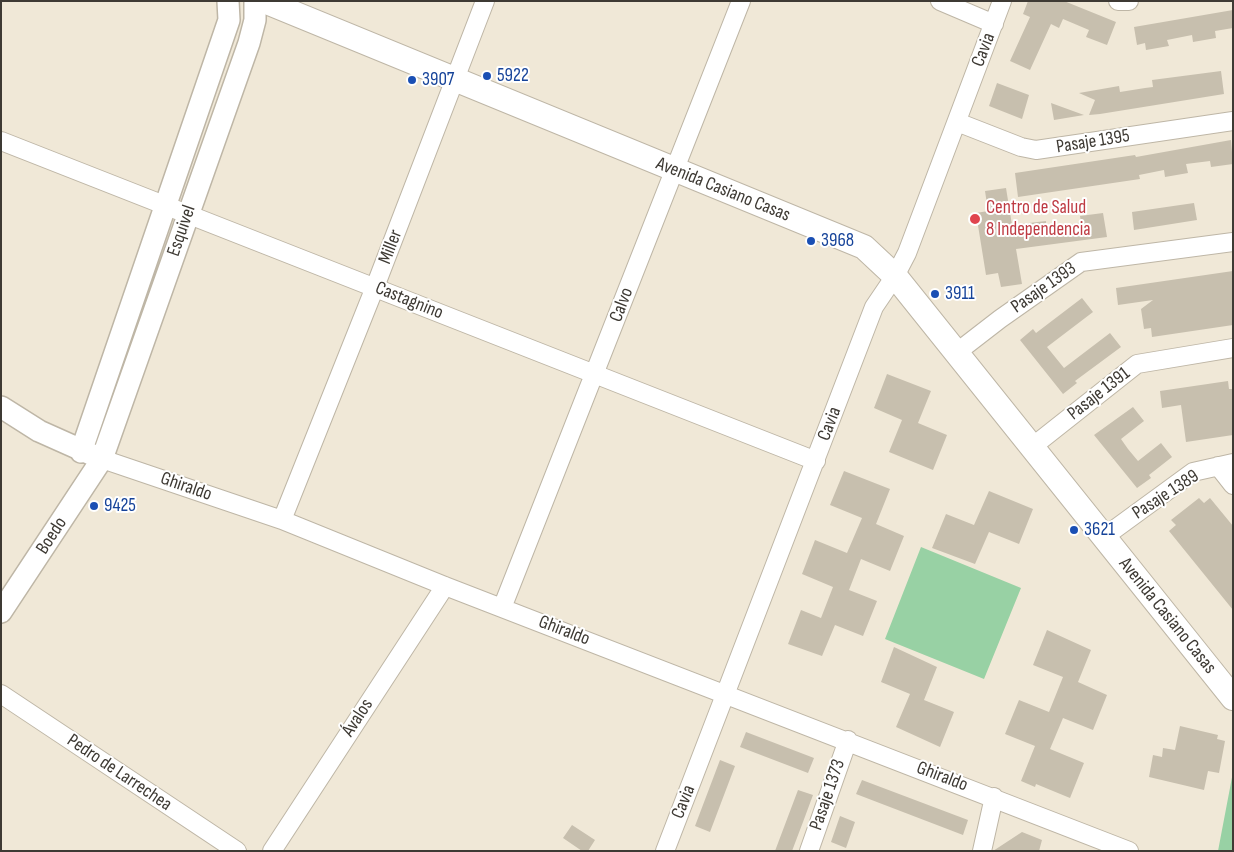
<!DOCTYPE html>
<html>
<head>
<meta charset="utf-8">
<style>
  body { margin:0 }
  #map { position:relative; width:1234px; height:852px; overflow:hidden; background:#f0e8d7; font-family:"Sofia Sans Condensed",sans-serif }
  canvas { display:block }
  .frame { position:absolute; inset:0; border:2px solid #3e3a34; pointer-events:none }
</style>
</head>
<body>
<div id="map">
<canvas width="1234" height="852"></canvas>
<div class="frame"></div>
</div>
<script>
const context = document.querySelector('canvas').getContext('2d');
context.lineJoin = 'round';
function fillPath(path, color) { context.fillStyle = color; context.fill(path, 'evenodd'); }
const poly = rows => new Path2D(rows.map(r => 'M' + r).join(''));
function strokePath(path, color, width, dash) { context.strokeStyle = color; context.lineWidth = width; context.lineCap = dash ? 'butt' : 'round'; context.setLineDash(dash || []); context.stroke(path); }
function write(font, color, halo, rows, align = 'center') {
  context.font = font + ' "Sofia Sans Condensed",sans-serif'; context.lineWidth = 4; context.setLineDash([]); context.textBaseline = 'middle'; context.strokeStyle = halo; context.fillStyle = color; for (const [text, x, y, turn = 0] of rows) {
    context.save(); context.translate(x, y); context.rotate((+turn || 0) * Math.PI / 180); context.textAlign = isNaN(turn) ? turn : align; if (halo) context.strokeText(text, 0, 0); context.fillText(text, 0, 0); context.restore();
  }
}
fillPath(poly([
  [921,547,1021,588,984,679,885,639],
  [1233,772,1233,851,1218,851]
]), '#98d1a4');
fillPath(poly([
  [1028,1,1064,1,1116,22,1107,45,1086,37,1089,30,1063,19,1059,28,1051,24,1030,70,1010,61,1030,17,1023,14],
  [1233,10,1233,28,1215,31,1216,38,1193,42,1192,35,1167,40,1169,46,1146,50,1145,43,1137,45,1134,27],
  [1221,71,1224,94,1100,114,1089,115,1095,100,1079,93,1119,86,1120,92,1145,88,1153,87,1152,80],
  [997,83,1029,95,1022,119,989,106],
  [1051,103,1084,115,1054,120],
  [1231,140,1233,164,1211,167,1210,161,1186,164,1188,173,1165,177,1164,170,1139,175,1140,179,1018,197,1015,173,1135,155,1136,157],
  [1006,188,1012,225,1046,221,1046,227,1074,224,1081,222,1080,216,1103,213,1107,237,1016,249,1022,284,1001,287,998,273,986,275,976,213,988,211,985,191],
  [1194,203,1197,220,1134,230,1132,212],
  [1233,271,1233,325,1152,337,1151,328,1144,329,1141,309,1153,300,1118,305,1116,288],
  [1082,298,1093,312,1047,347,1064,368,1110,333,1121,347,1075,381,1077,383,1063,394,1020,340,1033,329,1036,333],
  [887,374,931,391,918,423,947,435,933,470,889,452,902,420,874,408],
  [1228,381,1229,389,1233,389,1233,435,1186,442,1181,405,1162,408,1160,391],
  [1133,407,1144,421,1121,439,1128,449,1138,461,1161,443,1172,457,1149,475,1151,478,1137,488,1094,435],
  [844,471,890,489,876,524,904,536,890,571,861,559,849,590,877,601,863,636,835,625,822,656,788,644,801,610,821,618,833,587,802,574,815,540,847,553,862,518,830,505],
  [989,491,1033,509,1019,544,989,532,975,564,932,548,946,514,974,525],
  [1199,498,1204,503,1210,498,1233,526,1233,610,1169,531,1176,525,1171,520],
  [1047,630,1091,650,1078,682,1107,695,1093,730,1063,718,1050,749,1084,763,1070,798,1036,784,1035,787,1021,781,1035,746,1005,734,1019,700,1049,712,1063,677,1033,665],
  [894,647,937,667,924,700,954,712,940,747,896,727,910,694,881,682],
  [1180,726,1218,735,1217,739,1225,741,1219,773,1208,771,1204,790,1149,777,1153,755,1162,757,1163,748,1175,750],
  [746,732,814,758,808,773,740,747],
  [720,760,735,766,710,832,695,826],
  [862,780,968,820,963,835,856,794],
  [798,790,813,795,803,822,792,851,775,851],
  [840,816,855,822,846,848,831,842],
  [572,825,595,840,588,851,582,851,563,838],
  [1022,832,1042,840,1039,851,993,851]
]), '#c7bfae');
const minor = poly([
  [940,1,994,24],
  [1118,1,1129,1],
  [957,122,1021,147,1036,150,1233,121],
  [1,141,816,461],
  [956,353,1000,319,1081,262,1233,242],
  [1032,447,1137,364,1233,348],
  [102,459,282,520,445,586,1129,851],
  [1218,466,1233,485],
  [282,520,375,287,485,1],
  [1104,537,1193,472,1233,463],
  [502,608,741,1],
  [1,694,237,851],
  [272,851,445,586],
  [665,851,874,307,895,276,907,253,1002,1],
  [809,851,848,740],
  [982,851,994,797]
]);
const tertiary = poly([
  [1,407,39,431,95,456],
  [81,452,229,20,228,1],
  [1,612,102,459,249,43,255,20,255,1]
]);
const secondary = poly([
  [264,1,864,247,895,276,1233,698]
]);
strokePath(minor, '#beb6a6', 20);
strokePath(tertiary, '#beb6a6', 24);
strokePath(secondary, '#beb6a6', 26);
strokePath(minor, '#fff', 18);
strokePath(tertiary, '#fff', 21);
strokePath(secondary, '#fff', 24);
for (const [x, y, r, color] of [
  [487,76,5,"#1a4fb4"],
  [412,80,5,"#1a4fb4"],
  [975,219,6,"#e0444e"],
  [811,241,5,"#1a4fb4"],
  [935,294,5,"#1a4fb4"],
  [94,506,5,"#1a4fb4"],
  [1074,530,5,"#1a4fb4"]
]) { const dot = new Path2D(); dot.arc(x, y, r, 0, 2 * Math.PI); context.fillStyle = color; context.fill(dot); strokePath(dot, '#fff', 2); }
write('19px', '#3e3a34', '#fff', [
  ["Cavia",984,50,-69],
  ["Pasaje 1395",1093,142,-9],
  ["Avenida Casiano Casas",723,190,22],
  ["Esquivel",182,231,-71],
  ["Miller",391,247,-69],
  ["Pasaje 1393",1044,288,-35],
  ["Castagnino",409,301,22],
  ["Calvo",622,305,-69],
  ["Pasaje 1391",1099,394,-38],
  ["Cavia",830,424,-69],
  ["Ghiraldo",186,487,19],
  ["Pasaje 1389",1166,495,-33],
  ["Boedo",52,536,-57],
  ["Avenida Casiano Casas",1167,616,51],
  ["Ghiraldo",564,631,21],
  ["Ávalos",358,718,-57],
  ["Pedro de Larrechea",119,773,34],
  ["Ghiraldo",942,777,21],
  ["Pasaje 1373",828,795,-71],
  ["Cavia",684,802,-68]
]);
write('19px', '#164399', '#fff', [
  ["5922",497,76],
  ["3907",422,80],
  ["3968",821,241],
  ["3911",945,294],
  ["9425",104,506],
  ["3621",1084,530]
], 'left');
write('19px', '#be3a42', '#fff', [
  ["Centro de Salud",986,208],
  ["8 Independencia",986,230]
], 'left');
</script>
</body>
</html>
